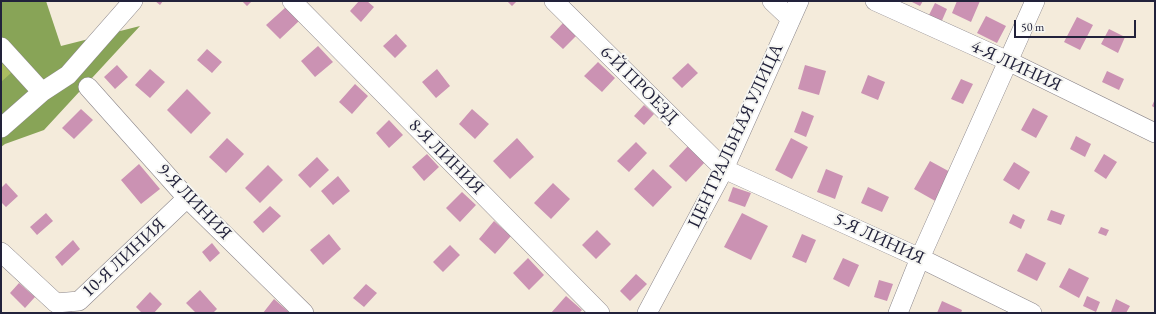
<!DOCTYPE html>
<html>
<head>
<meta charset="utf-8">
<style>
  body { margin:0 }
  #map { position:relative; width:1156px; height:314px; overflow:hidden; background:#f4ebdb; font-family:"EB Garamond",serif }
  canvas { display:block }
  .frame { position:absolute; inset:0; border:2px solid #22223b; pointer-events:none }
  .scale { position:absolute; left:1014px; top:20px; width:122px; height:18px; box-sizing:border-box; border:2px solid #22223b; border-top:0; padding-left:5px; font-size:12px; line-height:14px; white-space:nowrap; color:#22223b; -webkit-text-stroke:3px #f6f6f2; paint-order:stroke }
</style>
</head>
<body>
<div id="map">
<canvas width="1156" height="314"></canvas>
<div class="frame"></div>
<div class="scale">50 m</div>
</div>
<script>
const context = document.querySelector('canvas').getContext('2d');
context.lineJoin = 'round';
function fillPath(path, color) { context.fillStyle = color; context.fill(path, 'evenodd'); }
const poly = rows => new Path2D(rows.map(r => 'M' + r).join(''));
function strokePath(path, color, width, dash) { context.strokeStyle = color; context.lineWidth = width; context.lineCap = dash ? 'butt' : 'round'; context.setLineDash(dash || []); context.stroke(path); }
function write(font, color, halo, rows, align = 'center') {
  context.font = font + ' "EB Garamond",serif'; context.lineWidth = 4; context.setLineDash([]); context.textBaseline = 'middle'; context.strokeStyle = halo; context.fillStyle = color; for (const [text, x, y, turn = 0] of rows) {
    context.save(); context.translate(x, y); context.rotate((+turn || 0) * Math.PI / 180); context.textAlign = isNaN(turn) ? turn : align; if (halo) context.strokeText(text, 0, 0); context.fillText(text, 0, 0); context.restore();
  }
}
fillPath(poly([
  [1,56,24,82,1,101]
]), '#abbd61');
fillPath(poly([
  [1,1,46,1,61,46,140,26,44,130,5,144,1,147,1,82,11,73,1,62]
]), '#88a457');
fillPath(poly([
  [155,1,163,1,160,5],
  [242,1,252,1,247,6],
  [359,1,367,1,374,7,361,22,350,11],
  [507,1,517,1,512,6],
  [910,1,923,1,920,6],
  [957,1,980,1,971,22,952,13],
  [935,3,947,9,940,25,927,19],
  [286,7,299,21,280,39,266,25],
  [986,16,1006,26,997,43,977,33],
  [1077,17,1093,25,1080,50,1064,42],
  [563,23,576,36,563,49,550,37],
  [1109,29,1125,37,1118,53,1101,44],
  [396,34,407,46,395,58,383,46],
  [318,46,333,62,315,77,301,61],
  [207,49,222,62,212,73,197,60],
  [598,62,615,78,602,92,584,76],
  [688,63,698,73,682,88,672,78],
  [117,65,128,77,115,89,104,77],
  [805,65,826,71,819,95,798,89],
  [150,69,165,82,150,98,135,85],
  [437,69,450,86,436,98,422,82],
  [1107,71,1124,79,1119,90,1102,82],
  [868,75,885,82,878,100,861,93],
  [961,79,973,84,963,104,951,99],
  [355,84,368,96,352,114,339,102],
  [187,89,211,113,191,134,167,110],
  [1155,99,1155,108,1152,106],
  [644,105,654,114,644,125,634,116],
  [1033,108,1048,116,1036,138,1021,130],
  [81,109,93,120,74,139,62,128],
  [472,109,489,124,475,139,459,124],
  [802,111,814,116,806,137,794,132],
  [389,120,403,135,389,148,376,133],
  [1076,136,1091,144,1085,157,1070,149],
  [227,138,244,154,226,173,209,157],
  [517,138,534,157,510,179,493,161],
  [791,138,808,147,792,179,775,170],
  [636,142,647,153,629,172,617,161],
  [688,146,705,162,686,182,669,166],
  [427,154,439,167,424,181,412,167],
  [1104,154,1117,162,1106,179,1094,171],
  [317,157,329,170,310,188,298,175],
  [930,161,952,173,937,202,914,189],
  [1014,162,1030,172,1019,190,1003,180],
  [139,164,160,189,141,204,121,180],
  [268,165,283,180,260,203,245,188],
  [653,169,672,187,653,207,634,189],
  [826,169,843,176,835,199,817,192],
  [338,176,350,191,333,205,321,191],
  [6,183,18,196,6,207,1,202,1,188],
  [553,183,570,199,551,219,534,203],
  [733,187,751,193,745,207,728,201],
  [868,187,889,197,882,212,861,203],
  [462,192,476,205,460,222,446,208],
  [270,206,281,216,263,233,253,222],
  [1051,210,1065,215,1061,225,1047,220],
  [46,213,53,221,37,235,30,227],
  [742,213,768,226,751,260,724,247],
  [1013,214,1025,220,1021,229,1009,223],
  [494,221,511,236,495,254,479,239],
  [1101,227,1109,230,1106,236,1098,233],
  [597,230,611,244,596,259,582,245],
  [329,234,341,249,323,265,310,250],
  [802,234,816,240,806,263,792,257],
  [73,240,80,249,62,266,55,257],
  [212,243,220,253,210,262,202,252],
  [450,245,460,255,443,272,433,262],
  [1026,253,1046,263,1037,281,1017,271],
  [528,258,544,275,529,290,513,273],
  [843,258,859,265,849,287,833,279],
  [1069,268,1089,278,1079,298,1059,287],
  [636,274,647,284,630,301,620,291],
  [879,280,893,284,887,301,874,297],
  [19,283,35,297,25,308,10,293],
  [366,284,377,293,364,307,353,298],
  [200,290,217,309,213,313,196,313,186,303],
  [150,292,162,304,154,313,142,313,136,307],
  [566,296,582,310,579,313,551,313],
  [1087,296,1100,302,1096,312,1083,306],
  [274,299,290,313,263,313],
  [1116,299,1130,306,1126,313,1111,312],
  [942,301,962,310,961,313,937,313],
  [68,307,73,313,60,313]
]), '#cb92b3');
const minor = poly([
  [292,1,600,313],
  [554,1,724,169,920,258,1032,313],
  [772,1,791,19],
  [875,1,1008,61,1155,133],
  [1,47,42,92],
  [88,87,187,198,304,313],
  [1,128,42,92,68,75,133,1],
  [1,252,56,303,79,301,187,198],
  [647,313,724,169,799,1],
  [898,313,920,258,1035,1]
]);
strokePath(minor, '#8b868b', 20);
strokePath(minor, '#fff', 19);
write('18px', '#22223b', '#f6f6f2', [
  ["4-Я ЛИНИЯ",1016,66,25],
  ["6-Й ПРОЕЗД",639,85,45],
  ["ЦЕНТРАЛЬНАЯ УЛИЦА",736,136,-65],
  ["8-Я ЛИНИЯ",446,157,45],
  ["9-Я ЛИНИЯ",194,202,46],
  ["5-Я ЛИНИЯ",879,239,25],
  ["10-Я ЛИНИЯ",124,258,-43]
]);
</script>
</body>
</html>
